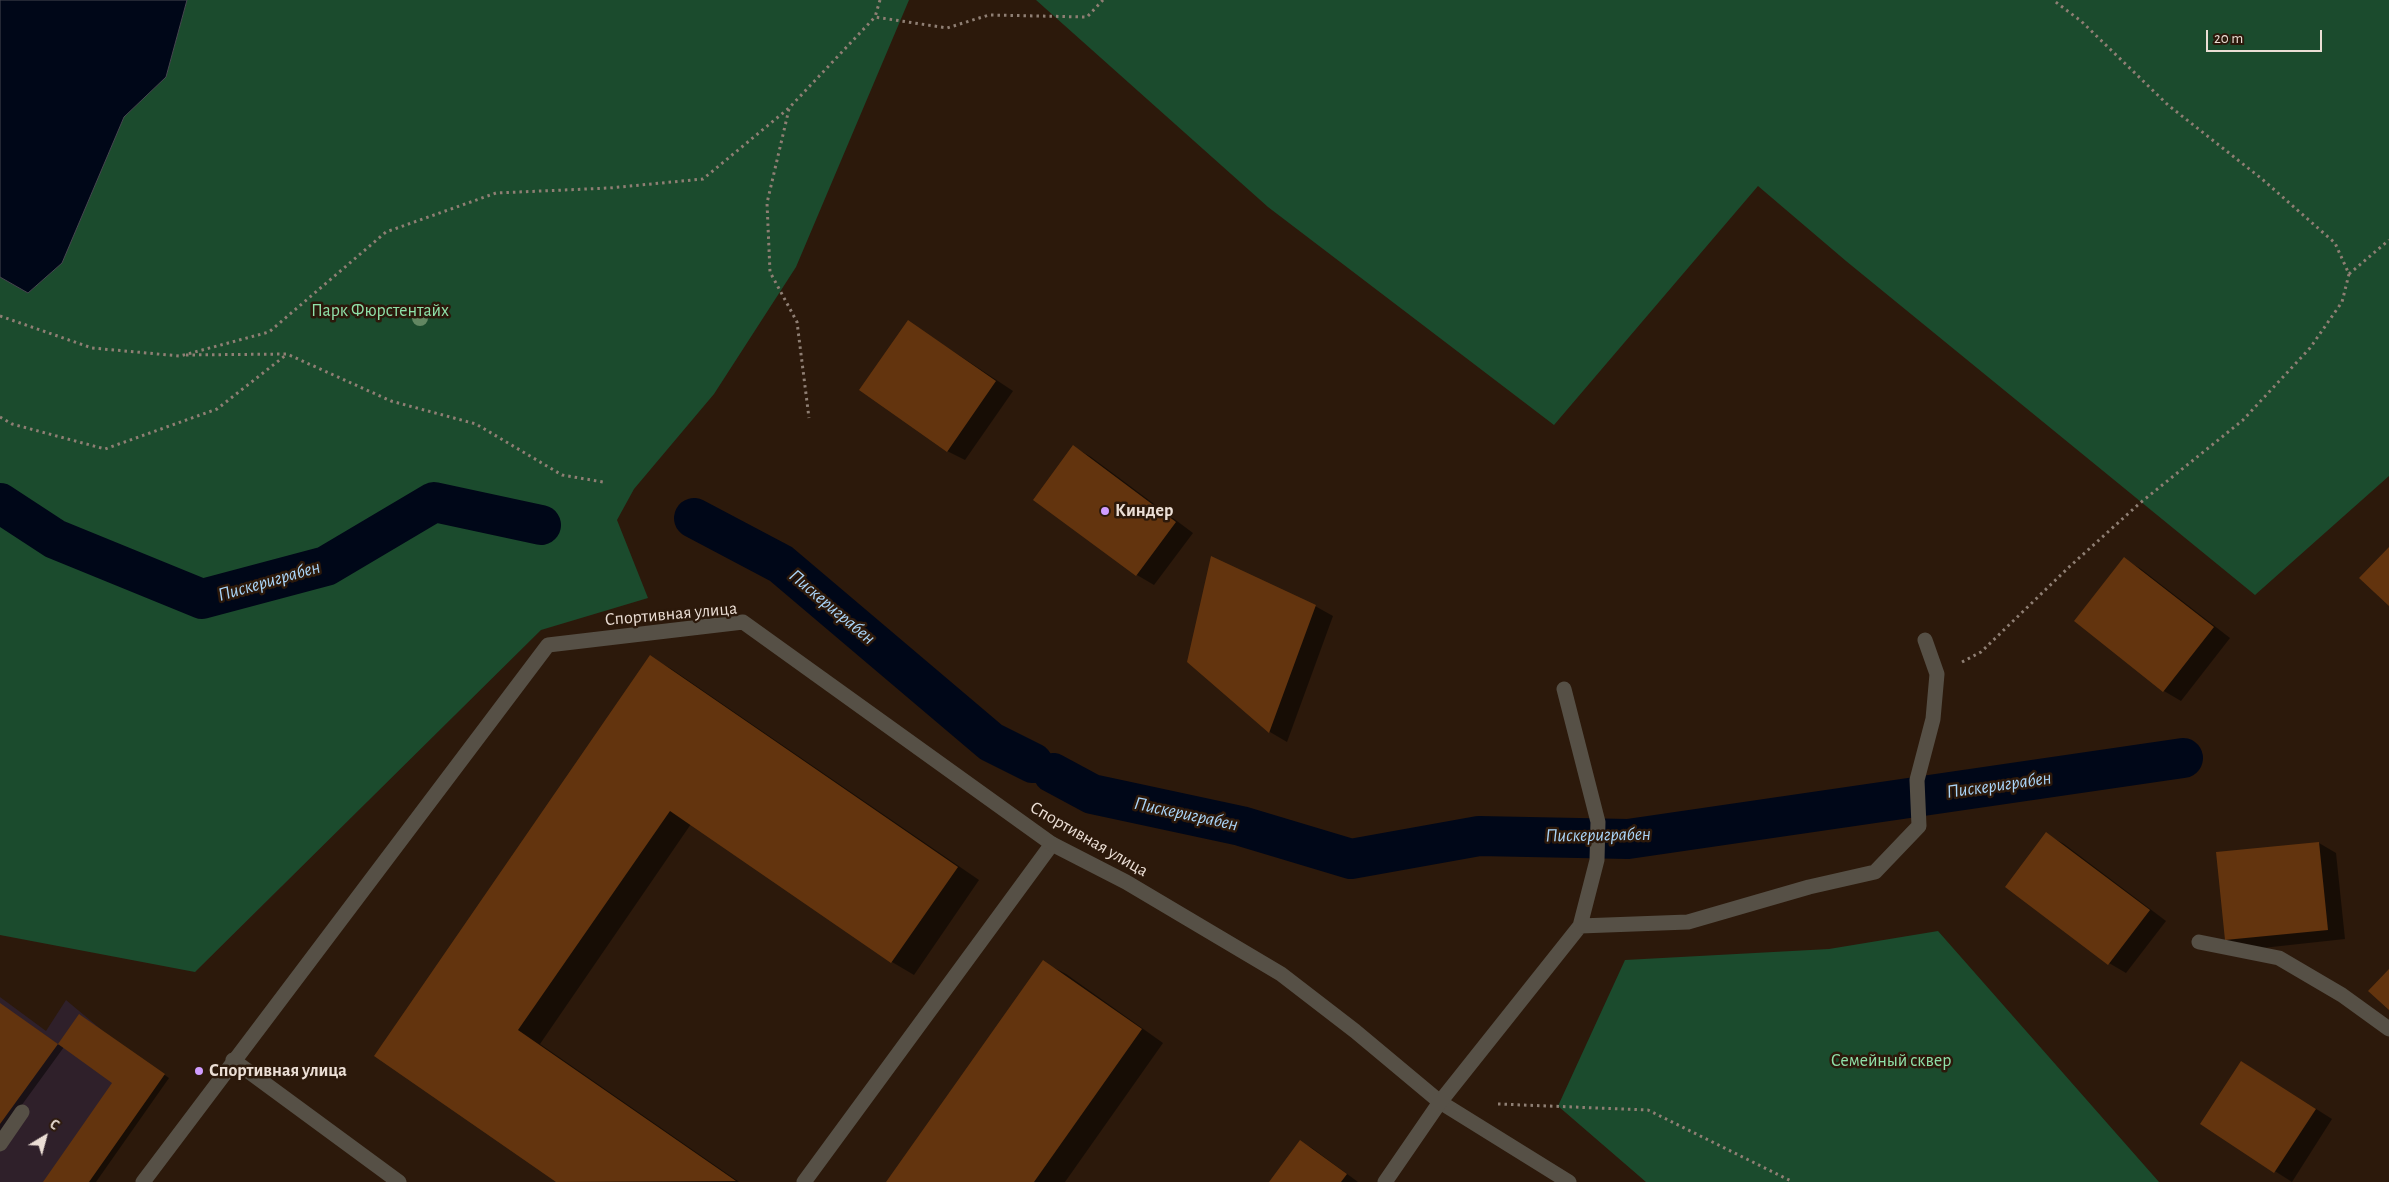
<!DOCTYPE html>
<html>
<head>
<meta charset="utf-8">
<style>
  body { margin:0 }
  #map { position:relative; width:2389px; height:1182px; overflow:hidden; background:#2c190b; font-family:"Alegreya Sans",sans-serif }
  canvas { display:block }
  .north { position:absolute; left:20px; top:1112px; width:50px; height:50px; -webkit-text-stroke:4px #2c190b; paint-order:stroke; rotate:37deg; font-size:14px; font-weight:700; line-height:20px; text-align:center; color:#ebded5 }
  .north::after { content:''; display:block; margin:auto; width:18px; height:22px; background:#ebded5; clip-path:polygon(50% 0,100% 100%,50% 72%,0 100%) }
  .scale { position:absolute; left:2206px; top:30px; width:116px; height:22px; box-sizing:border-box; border:2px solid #ebded5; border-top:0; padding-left:6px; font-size:15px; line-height:18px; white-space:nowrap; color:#ebded5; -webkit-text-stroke:4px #2c190b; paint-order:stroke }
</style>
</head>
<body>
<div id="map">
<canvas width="2389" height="1182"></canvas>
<div class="north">С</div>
<div class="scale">20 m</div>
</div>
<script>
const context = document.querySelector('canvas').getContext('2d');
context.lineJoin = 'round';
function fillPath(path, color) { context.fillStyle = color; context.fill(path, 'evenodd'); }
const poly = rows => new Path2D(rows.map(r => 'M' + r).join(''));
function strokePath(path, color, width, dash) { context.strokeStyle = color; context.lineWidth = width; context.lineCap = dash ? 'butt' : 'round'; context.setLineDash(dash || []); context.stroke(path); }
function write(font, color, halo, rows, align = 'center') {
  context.font = font + ' "Alegreya Sans",sans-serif'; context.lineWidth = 5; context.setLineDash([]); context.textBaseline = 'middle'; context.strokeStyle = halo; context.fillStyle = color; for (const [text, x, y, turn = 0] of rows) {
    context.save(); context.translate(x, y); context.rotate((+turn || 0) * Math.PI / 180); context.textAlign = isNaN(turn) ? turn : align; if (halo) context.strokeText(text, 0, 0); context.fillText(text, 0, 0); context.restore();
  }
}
fillPath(poly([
  [0,997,46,1031,66,1000,153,1073,82,1182,0,1182]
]), '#2f202a');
fillPath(poly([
  [187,0,909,0,796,267,714,394,634,489,617,520,648,598,541,630,195,972,0,935,0,277,28,293,62,263,124,117,166,77],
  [1036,0,2389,0,2389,476,2255,595,1846,261,1758,186,1554,425,1268,207],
  [1938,931,2159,1182,1646,1182,1558,1106,1625,960,1829,949]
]), '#1b4b2d');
const water = poly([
  [0,0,187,0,166,77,124,117,62,263,28,293,0,277,0,0]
]);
fillPath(water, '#000718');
strokePath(water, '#464851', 1);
fillPath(poly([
  [909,322,1013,391,965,460,947,451],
  [1074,447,1091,457,1193,533,1154,585,1137,575,1035,499],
  [2124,559,2141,569,2230,638,2181,701,2164,691],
  [1315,606,1333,616,1287,742,1270,732,1188,661],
  [651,657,673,670,979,880,914,975,892,962,691,824,540,1044,739,1182,558,1182,376,1056],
  [2046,834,2064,844,2166,921,2126,973,2109,963],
  [2319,843,2336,853,2345,939,2244,950,2226,940],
  [1043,962,1066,974,1163,1043,1065,1182,888,1182],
  [0,1004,59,1045,80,1015,169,1078,96,1182,45,1182,114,1083,64,1047,0,1135],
  [2242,1062,2332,1119,2292,1182,2201,1124],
  [1301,1142,1312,1148,1358,1182,1270,1182]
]), '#0007');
strokePath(poly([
  [0,503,55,539,202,599,326,566,434,502,541,525],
  [694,518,781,564,991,742,1033,763],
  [1053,773,1092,794,1241,826,1351,859,1479,836,1628,839,2183,758]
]), '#000718', 40);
fillPath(poly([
  [908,320,996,381,947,452,859,390],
  [1073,445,1176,522,1136,576,1033,500],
  [2389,547,2389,606,2359,578],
  [1211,556,1316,605,1269,733,1187,662],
  [2124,557,2214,627,2163,692,2074,621],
  [650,655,958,867,891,963,670,811,518,1030,736,1181,556,1182,374,1056],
  [2046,832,2150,910,2108,965,2005,887],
  [2319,842,2328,930,2225,940,2216,852],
  [1043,960,1142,1029,1034,1182,886,1182],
  [2389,969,2389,1010,2368,991],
  [0,1003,58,1044,0,1124],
  [79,1014,165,1074,89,1182,43,1182,112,1083,58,1044],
  [2241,1061,2316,1109,2274,1173,2200,1124],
  [1300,1140,1347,1174,1341,1182,1269,1182]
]), '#63340e');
strokePath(poly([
  [880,0,875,17,947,28,989,15,1087,17,1103,0],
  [789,109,767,203,770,272,797,322,809,418],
  [2349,274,2389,240],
  [0,316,92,348,180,356,269,332,386,232,496,193,609,188,703,179,789,108,875,17],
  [186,355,287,354,391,401,476,424,562,475,603,482],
  [0,417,12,424,105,449,217,409,286,355],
  [1962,662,1981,652,2068,568,2140,503,2243,420,2310,348,2342,302,2349,274,2335,243,2262,179,2168,105,2081,21,2053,0],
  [1498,1104,1648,1110,1793,1182]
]), '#8f7f74', 3, [2.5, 4]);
strokePath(poly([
  [2199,942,2279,958,2342,995,2389,1029],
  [233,1060,399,1182],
  [1440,1102,1569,1182],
  [0,1144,22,1112],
  [804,1182,1052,844]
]), '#565046', 15);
strokePath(poly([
  [1580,926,1688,922,1809,887,1875,872,1919,826,1917,780,1933,719,1937,674,1925,640],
  [143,1182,548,645,743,622,1052,844,1126,882,1281,974,1355,1031,1440,1102],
  [1385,1182,1440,1102,1580,926,1597,860,1598,822,1564,689]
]), '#565046', 15);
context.fillStyle = '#628762';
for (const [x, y] of [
  [420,318]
]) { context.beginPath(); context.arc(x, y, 8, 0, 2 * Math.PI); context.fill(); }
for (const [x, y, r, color] of [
  [1105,511,5,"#d09dff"],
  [199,1071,5,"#d09dff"]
]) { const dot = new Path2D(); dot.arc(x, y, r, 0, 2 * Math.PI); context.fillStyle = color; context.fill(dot); strokePath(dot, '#2c190b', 2); }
write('18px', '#8fe1a9', '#2c190b', [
  ["Парк Фюрстентайх",380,311],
  ["Семейный сквер",1891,1061]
]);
write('bold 18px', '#ebded5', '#2c190b', [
  ["Киндер",1115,511],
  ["Спортивная улица",209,1071]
], 'left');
write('18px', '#ebded5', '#2c190b', [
  ["Спортивная улица",671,614,-5],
  ["Спортивная улица",1089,839,30]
]);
write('italic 19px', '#aad5f9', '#2c190b', [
  ["Пискериграбен",269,581,-16],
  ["Пискериграбен",832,607,40],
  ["Пискериграбен",1999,785,-8],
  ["Пискериграбен",1186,814,12],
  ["Пискериграбен",1598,835,-1]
]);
</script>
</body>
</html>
